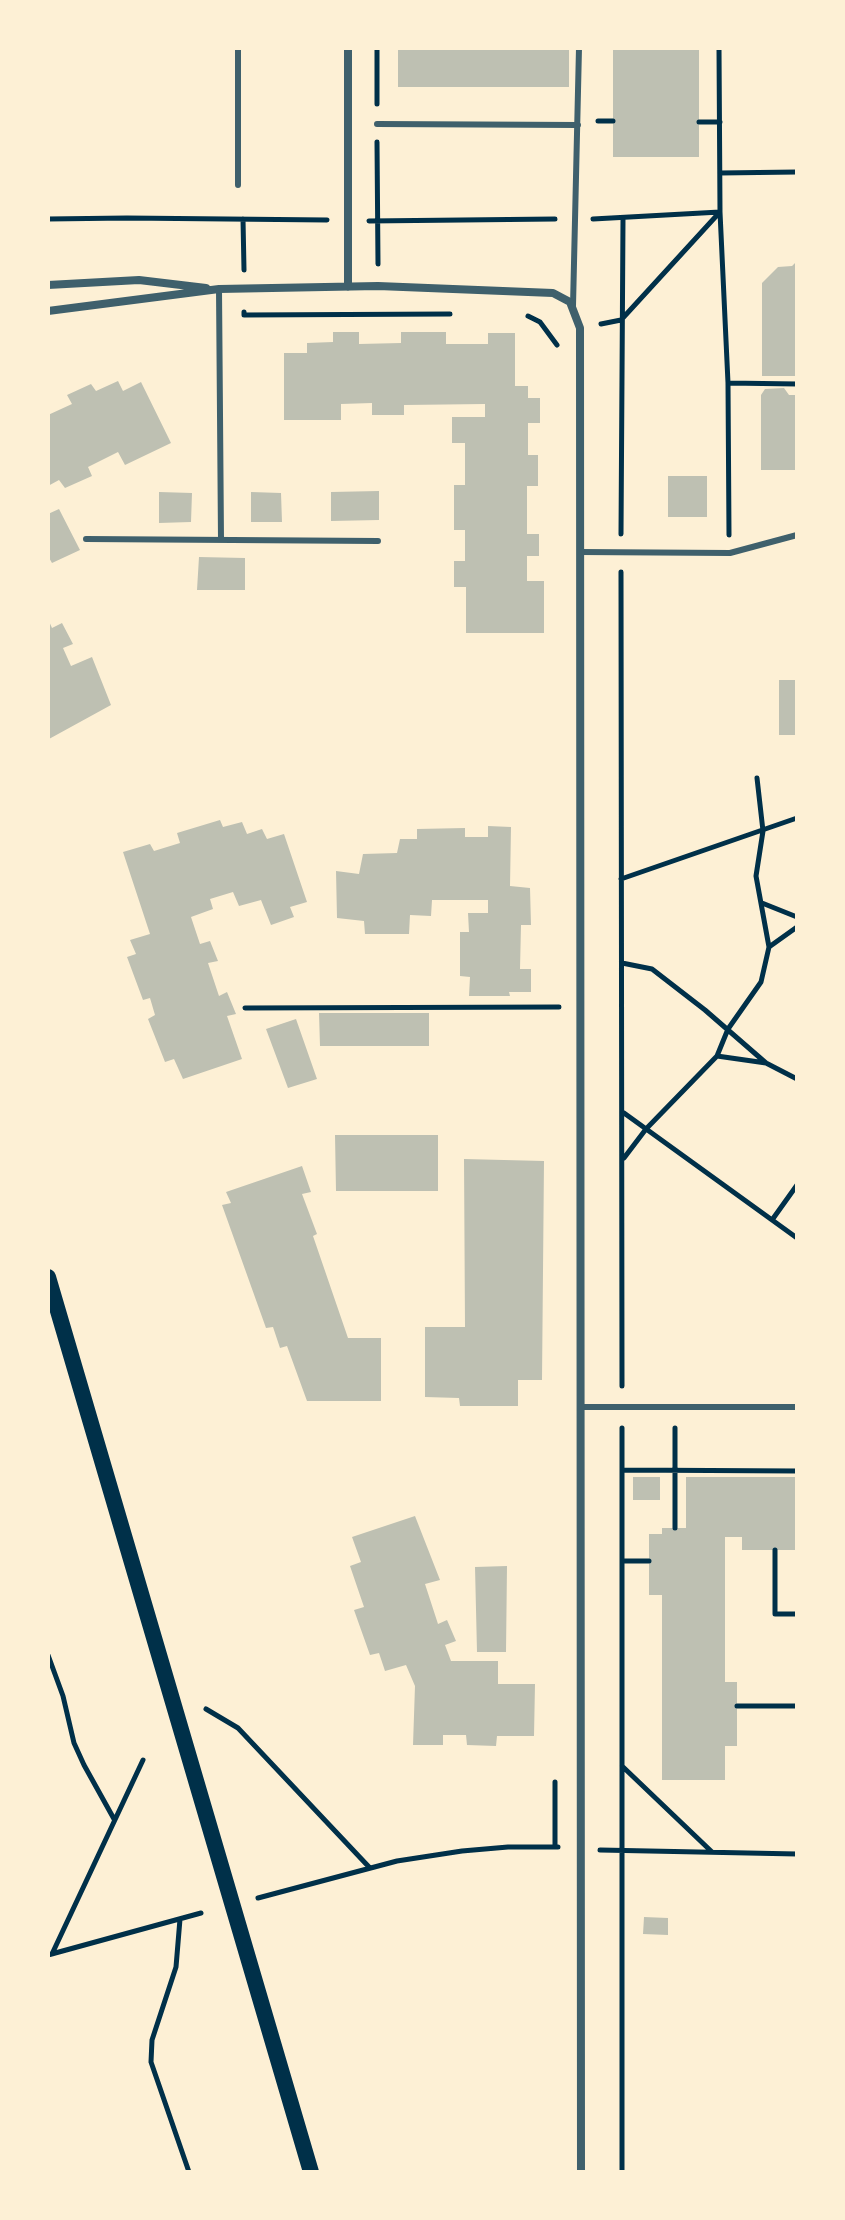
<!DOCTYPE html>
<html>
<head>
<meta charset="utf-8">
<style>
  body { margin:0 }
  #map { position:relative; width:845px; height:2220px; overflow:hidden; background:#fdf0d5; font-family:Lato,sans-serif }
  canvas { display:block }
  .frame { position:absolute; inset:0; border:50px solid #fdf0d5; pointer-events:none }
</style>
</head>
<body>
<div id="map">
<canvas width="845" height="2220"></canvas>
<div class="frame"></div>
</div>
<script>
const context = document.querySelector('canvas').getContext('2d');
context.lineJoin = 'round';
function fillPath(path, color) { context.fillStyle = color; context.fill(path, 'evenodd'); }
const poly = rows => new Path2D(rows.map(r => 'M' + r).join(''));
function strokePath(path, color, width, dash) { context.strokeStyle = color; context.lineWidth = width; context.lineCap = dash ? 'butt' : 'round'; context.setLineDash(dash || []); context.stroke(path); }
fillPath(poly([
  [398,48,569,48,569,87,398,87],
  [613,48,699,48,699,157,613,157],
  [797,261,797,376,762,376,762,283,778,267,792,266],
  [333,332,359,332,359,344,401,343,401,332,446,332,446,344,488,344,488,333,515,333,515,386,528,386,528,398,540,398,540,423,528,423,528,455,538,455,538,486,527,486,527,534,539,534,539,556,527,556,527,581,544,581,544,633,466,633,466,587,454,587,454,561,465,561,465,530,454,530,454,485,465,485,465,443,452,443,452,417,485,417,485,404,404,405,404,415,372,415,372,403,341,404,341,420,284,420,284,353,307,353,307,343,333,342],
  [118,381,123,391,141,382,171,443,125,465,118,452,88,467,92,476,65,488,59,480,48,486,48,415,72,404,67,395,91,384,96,391],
  [784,388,789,395,797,395,797,470,761,470,761,395,765,389],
  [668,476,707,476,707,517,668,517],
  [379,491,379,520,331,521,331,492],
  [159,492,192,493,191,522,159,523],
  [251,492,281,493,282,522,251,522],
  [59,509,80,550,52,563,48,556,48,514],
  [199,557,245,558,245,590,197,590],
  [48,619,52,628,62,623,73,644,63,648,71,666,92,657,111,705,49,739],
  [779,680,797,680,797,735,779,735],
  [220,820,223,827,242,822,247,834,262,829,267,839,284,834,307,902,290,907,294,917,271,925,261,900,239,906,233,892,210,899,213,909,191,917,200,944,210,941,218,961,208,963,219,996,227,992,236,1014,227,1016,242,1059,183,1079,174,1059,165,1062,148,1019,155,1015,150,998,143,1000,127,957,136,954,130,940,150,934,123,852,150,844,154,851,180,843,177,833],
  [488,826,511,827,510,886,530,888,531,925,521,925,520,969,531,969,531,992,509,992,510,996,469,996,470,977,460,976,460,932,469,932,468,913,488,913,488,900,432,900,431,916,410,915,409,934,365,934,364,921,337,918,336,871,359,874,363,854,397,853,400,839,417,839,417,829,465,828,465,837,488,837],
  [319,1013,429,1013,429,1046,320,1046],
  [296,1019,317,1079,288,1088,266,1029],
  [335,1135,438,1135,438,1191,336,1191],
  [464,1159,544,1161,542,1380,518,1380,518,1406,460,1406,459,1398,425,1397,425,1327,465,1327],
  [302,1166,311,1192,302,1194,317,1234,313,1236,348,1338,381,1338,381,1401,307,1401,287,1346,280,1348,273,1327,266,1328,222,1205,231,1203,226,1192],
  [633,1477,660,1477,660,1500,633,1500],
  [686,1477,797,1477,797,1550,742,1550,742,1537,725,1537,725,1682,737,1682,737,1746,725,1746,725,1780,662,1780,662,1595,649,1595,649,1534,662,1534,662,1528,686,1528],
  [415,1516,440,1580,425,1584,438,1624,447,1620,456,1641,445,1645,451,1661,498,1661,498,1684,535,1684,534,1736,497,1736,496,1746,467,1745,466,1735,443,1735,443,1745,413,1745,415,1686,406,1665,385,1671,379,1653,370,1655,354,1610,364,1607,350,1566,361,1562,352,1537],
  [507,1566,506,1652,477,1652,475,1567],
  [644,1917,668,1918,668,1935,643,1934]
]), '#bec0b2');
strokePath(poly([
  [377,48,377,104],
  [719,48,720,212,728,383,729,535],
  [598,121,613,121],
  [699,122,720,122],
  [377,142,378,264],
  [720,173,797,172],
  [48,219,127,218,327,220],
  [243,219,244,270],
  [593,219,720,212],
  [369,221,555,219],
  [244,312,244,315,450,314],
  [528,316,540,322,557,345],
  [601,324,621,320,719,213],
  [728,383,797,384],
  [621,534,623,219],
  [621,572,622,1386],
  [621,879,797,818],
  [762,903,797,917],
  [769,947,797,927],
  [622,963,652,969,705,1010,766,1063],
  [245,1008,559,1007],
  [717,1056,766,1063,797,1079],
  [624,1113,797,1238],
  [624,1158,646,1129,717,1056,728,1029,761,982,769,947,756,876,763,831,757,778],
  [772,1220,797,1185],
  [622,1470,797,1471],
  [675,1528,675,1428],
  [775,1550,775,1614,797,1614],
  [622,1561,649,1561],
  [48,1655,63,1696,74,1743,84,1765,114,1819],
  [737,1706,797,1706],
  [206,1709,238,1728,369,1867],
  [622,1766,712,1852],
  [555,1846,555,1782],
  [600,1850,797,1854],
  [258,1898,397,1861,462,1851,508,1847,558,1847],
  [180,1919,176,1967,152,2040,151,2062,189,2172],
  [52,1954,143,1760],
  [48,1955,201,1913],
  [622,2172,622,1428]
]), '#003049', 5);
strokePath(poly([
  [238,48,238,185],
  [377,124,578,125],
  [219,289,221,540],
  [573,306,579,48],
  [86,539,378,541],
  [580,552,730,553,797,535],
  [582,1407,797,1407]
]), '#3f606c', 6);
strokePath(poly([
  [348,48,348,287],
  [48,285,139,280,206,288],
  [48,311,219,289,378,286,553,293,570,302,580,328,581,2172]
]), '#3f606c', 8);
strokePath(poly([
  [48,1277,311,2172]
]), '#003049', 16);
</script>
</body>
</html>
